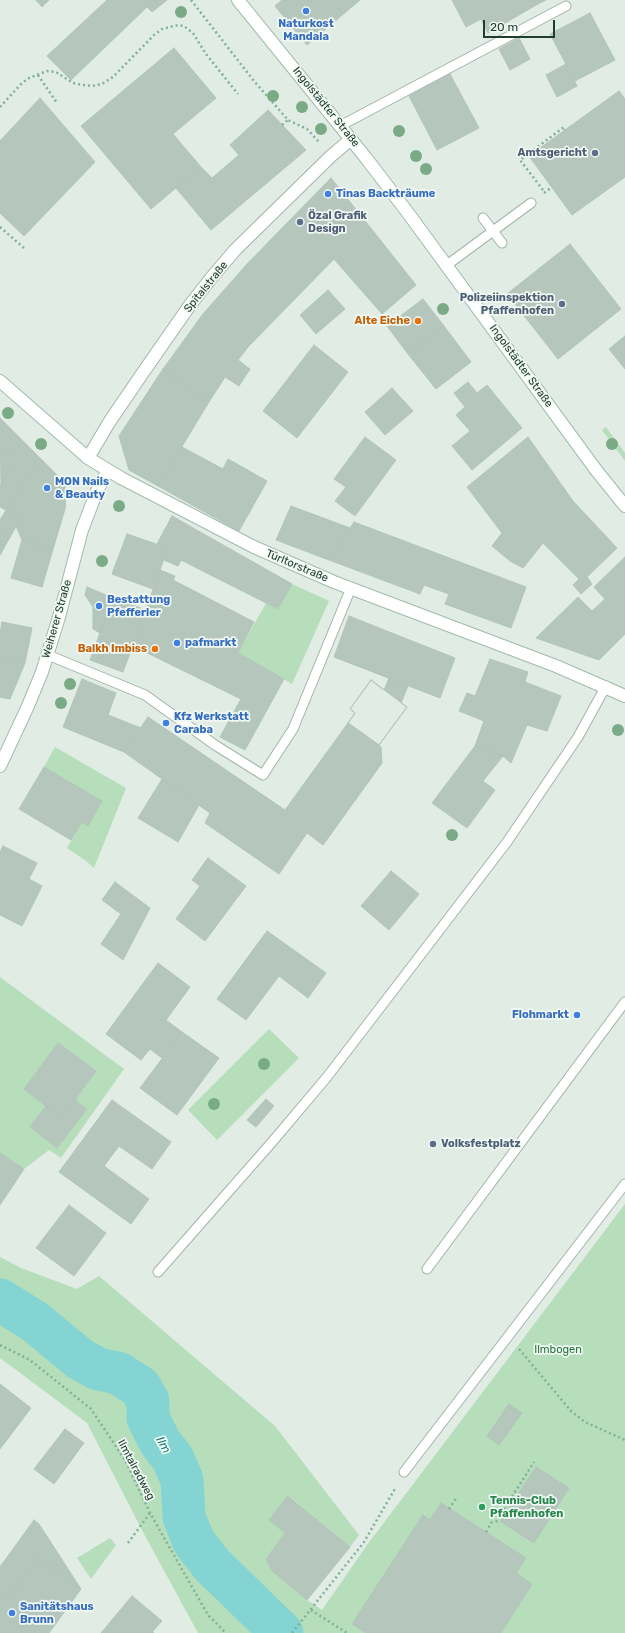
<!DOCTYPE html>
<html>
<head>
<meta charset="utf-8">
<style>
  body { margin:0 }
  #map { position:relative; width:625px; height:1633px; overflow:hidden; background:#e0ece4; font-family:Rubik,sans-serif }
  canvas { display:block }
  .scale { position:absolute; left:483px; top:20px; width:72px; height:18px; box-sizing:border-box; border:2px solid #203d30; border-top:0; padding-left:5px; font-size:12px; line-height:14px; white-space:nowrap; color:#203d30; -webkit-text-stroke:3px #f0f8f3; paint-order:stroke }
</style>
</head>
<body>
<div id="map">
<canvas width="625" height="1633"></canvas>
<div class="scale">20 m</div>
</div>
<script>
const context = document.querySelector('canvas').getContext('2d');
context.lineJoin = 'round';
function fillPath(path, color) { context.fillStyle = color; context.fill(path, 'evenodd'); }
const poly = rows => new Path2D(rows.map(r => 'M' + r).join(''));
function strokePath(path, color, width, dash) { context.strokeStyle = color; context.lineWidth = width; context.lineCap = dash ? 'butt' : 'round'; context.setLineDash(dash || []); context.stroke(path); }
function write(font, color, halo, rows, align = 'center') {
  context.font = font + ' Rubik,sans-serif'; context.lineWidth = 3.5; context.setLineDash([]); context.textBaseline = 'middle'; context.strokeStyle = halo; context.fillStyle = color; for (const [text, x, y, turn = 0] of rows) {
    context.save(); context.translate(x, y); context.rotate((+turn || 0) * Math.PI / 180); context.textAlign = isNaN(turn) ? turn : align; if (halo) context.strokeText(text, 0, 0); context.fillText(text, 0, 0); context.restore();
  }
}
fillPath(poly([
  [606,427,625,453,625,461,602,430],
  [292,584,329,601,292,684,238,653,266,603,278,609],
  [55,747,126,788,94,868,86,861,67,848,82,822,88,826,102,801,44,767],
  [0,977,124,1069,61,1158,49,1150,24,1169,0,1153],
  [58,1043,61,1117,24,1089],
  [75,1100,87,1109,57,1148,30,1127,46,1106,61,1118],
  [269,1029,299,1058,217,1140,188,1110],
  [625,1204,625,1633,198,1633,143,1532,87,1423,0,1358,0,1257,21,1268,77,1289,99,1276,275,1426,359,1535,350,1547,289,1496,269,1520,285,1533,266,1559,272,1571,307,1600,322,1610,367,1545],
  [110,1538,116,1545,91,1579,77,1558]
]), '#b7debb');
strokePath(poly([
  [0,1300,34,1321,80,1359,98,1369,118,1373,140,1387,148,1401,148,1418,160,1442,173,1459,182,1480,184,1517,194,1542,212,1565,282,1633]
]), '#84d4d3', 43);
const building = poly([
  [36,0,49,0,42,7,36,0],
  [107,0,167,0,152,12,147,7,71,80,47,56,107,0],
  [282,0,360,0,307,45,275,6,282,0],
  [452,0,533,0,536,5,488,33,481,19,466,27,452,0],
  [533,0,546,0,536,5,533,0],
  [590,13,615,60,575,81,550,34,590,13],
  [519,38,530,59,510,70,499,49,519,38],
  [174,48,216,98,173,134,201,167,151,209,81,126,174,48],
  [566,64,577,86,557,97,546,75,566,64],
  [450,74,479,128,437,150,409,96,450,74],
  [619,91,625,99,625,177,572,215,529,156,619,91],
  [40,98,95,162,24,236,0,213,0,141,40,98],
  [268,110,306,150,211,230,176,188,201,167,212,178,239,155,230,145,268,110],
  [331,178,416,285,382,314,334,259,248,347,238,360,250,369,239,386,225,377,209,402,163,369,203,314,247,264,331,178],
  [570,244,621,309,558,359,507,294,570,244],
  [328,290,345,309,316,334,300,315,328,290],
  [423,299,444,326,408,354,387,326,423,299],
  [444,326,471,362,436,389,408,354,444,326],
  [625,336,625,369,609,349,625,336],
  [314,345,348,372,297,438,263,411,314,345],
  [163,369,209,402,158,486,129,470,119,436,163,369],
  [468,382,477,393,487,385,522,428,472,470,452,446,470,431,456,415,465,407,454,393,468,382],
  [392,388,413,411,385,435,365,412,392,388],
  [0,418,24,442,5,461,11,467,1,484,0,418],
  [365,437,396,460,355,516,335,501,346,487,334,479,365,437],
  [528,437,573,501,617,548,587,577,592,584,581,594,573,585,579,579,543,543,523,568,510,561,492,546,502,533,467,487,528,437],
  [24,442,43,461,24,479,6,510,0,507,0,486,11,467,5,461,24,442],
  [182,447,223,469,228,459,267,481,239,531,158,486,182,447],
  [43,461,59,477,65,486,66,494,65,509,53,549,22,540,16,526,20,519,6,510,24,479,43,461],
  [291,506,350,528,329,560,276,540,291,506],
  [6,510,20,519,9,539,0,534,0,520,6,510],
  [172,516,292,584,278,609,181,560,178,566,164,560,168,548,157,544,172,516],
  [354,522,526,587,511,628,445,604,449,594,424,585,420,594,329,560,354,522],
  [0,534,9,539,0,555,0,534],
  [127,534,168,548,153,589,112,574,127,534],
  [22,540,53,549,42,587,11,578,22,540],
  [625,557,625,634,599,660,536,638,578,597,592,611,605,599,594,587,625,557],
  [160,570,175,576,173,580,254,622,238,653,284,679,245,750,220,737,241,699,133,646,160,570],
  [87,587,113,598,100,633,93,629,93,607,85,595,87,587],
  [113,598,146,610,123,672,90,660,113,598],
  [349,616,455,658,440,698,334,657,349,616],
  [2,622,32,628,25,663,0,658,0,633,2,622],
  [0,658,25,663,10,699,0,697,0,658],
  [490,659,528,672,525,682,561,696,547,731,527,725,511,763,503,756,475,746,484,721,459,711,467,693,475,696,490,659],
  [389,678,408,686,401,703,407,707,379,745,348,723,355,713,350,709,371,680,384,690,389,678],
  [82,679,116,693,108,715,141,728,124,752,63,727,82,679],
  [371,680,407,707,379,745,348,723,355,713,350,709,371,680],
  [148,717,285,810,348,723,381,747,382,763,323,845,307,833,279,874,205,823,210,813,124,752,148,717],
  [475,746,503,756,483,781,495,790,467,828,432,803,475,746],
  [44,767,102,801,88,826,82,822,71,840,19,809,44,767],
  [162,779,199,805,178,842,138,818,162,779],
  [3,846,37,863,29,879,42,886,22,926,0,915,0,852,3,846],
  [208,858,246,886,205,941,176,919,200,886,192,880,208,858],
  [391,871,419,894,389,930,361,906,391,871],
  [115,882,150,908,123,960,101,944,121,914,102,900,115,882],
  [267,931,326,973,308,998,279,976,246,1020,217,999,267,931],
  [158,963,190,987,166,1020,182,1032,162,1058,150,1049,141,1060,106,1034,158,963],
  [182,1032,219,1058,177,1115,140,1088,182,1032],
  [58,1043,96,1071,61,1118,24,1089,58,1043],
  [266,1099,274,1106,256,1127,247,1120,266,1099],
  [75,1100,87,1109,57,1148,30,1127,46,1106,61,1118,75,1100],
  [112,1100,171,1142,152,1169,119,1146,104,1166,149,1199,131,1224,59,1172,112,1100],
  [0,1153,24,1169,0,1205,0,1153],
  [69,1205,106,1233,74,1276,36,1248,69,1205],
  [0,1384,31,1408,0,1449,0,1384],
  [509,1404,522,1413,499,1445,487,1436,509,1404],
  [65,1429,84,1443,54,1484,34,1469,65,1429],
  [536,1467,569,1488,534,1543,500,1521,536,1467],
  [288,1496,350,1547,307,1600,272,1571,266,1559,285,1533,269,1520,288,1496],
  [441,1503,526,1558,516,1573,532,1584,501,1633,366,1633,352,1624,423,1515,430,1520,441,1503],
  [34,1520,39,1524,81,1589,38,1558,8,1599,0,1593,0,1567,34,1520],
  [38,1558,81,1589,49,1633,0,1633,0,1593,8,1599,38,1558],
  [132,1596,162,1621,152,1632,154,1633,101,1633,132,1596]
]);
fillPath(building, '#b5c6bd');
strokePath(building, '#b2c5ba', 1);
const lane = poly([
  [340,126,566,6],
  [483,218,502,243],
  [447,265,531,203],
  [48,655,145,695,215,745,263,775,293,729,351,588],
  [427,1269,625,1002],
  [158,1272,273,1141,327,1077,507,842,578,737,606,686],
  [404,1472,625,1184]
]);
const street = poly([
  [88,458,110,421,142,374,190,305,212,277,235,250,331,156,351,139]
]);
const secondary = poly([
  [238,0,366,158,408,213,596,470,625,506],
  [0,381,88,458,121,478,254,547,334,582,556,666,625,696],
  [0,766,28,706,42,672,59,617,82,530,97,491,108,470]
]);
strokePath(lane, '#a3b4aa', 11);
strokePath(street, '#a3b4aa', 14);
strokePath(secondary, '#a0bbad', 14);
strokePath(poly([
  [191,0,254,81,288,120,307,129,319,142],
  [38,75,57,103],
  [0,107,22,83,29,78,47,71,56,72,73,83,82,85,92,86,102,84,113,77,154,35,162,29,178,25,184,26,193,33,206,54,238,94],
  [282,125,288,120],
  [543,190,520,160,564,127,565,130],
  [544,193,552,187],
  [0,227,24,248],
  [0,1345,30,1360,91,1409,125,1460,150,1513,208,1615,226,1633],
  [519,1349,571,1411,585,1422,625,1440],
  [449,1509,457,1497],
  [496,1522,534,1462],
  [486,1532,493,1520],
  [128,1543,150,1513],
  [311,1610,347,1633],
  [292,1633,364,1542,396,1487]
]), '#7eb198', 2.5, [2, 3]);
strokePath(lane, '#fff', 9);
strokePath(street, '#fff', 12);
strokePath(secondary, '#fff', 12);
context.fillStyle = '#7bab86';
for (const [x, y] of [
  [181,12],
  [273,96],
  [302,107],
  [321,129],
  [399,131],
  [416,156],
  [426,169],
  [443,309],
  [8,413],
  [41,444],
  [612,444],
  [119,506],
  [102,561],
  [70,684],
  [61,703],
  [618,730],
  [452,835],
  [264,1064],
  [214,1104]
]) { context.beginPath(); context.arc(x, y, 6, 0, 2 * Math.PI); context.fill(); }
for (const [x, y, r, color] of [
  [306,11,4,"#3f7fe0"],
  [595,153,4,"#5c6f8a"],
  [328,194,4,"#3f7fe0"],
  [300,222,4,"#5c6f8a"],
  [562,304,4,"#5c6f8a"],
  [418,321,4,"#e8710a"],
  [47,488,4,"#3f7fe0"],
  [99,606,4,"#3f7fe0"],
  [177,643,4,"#3f7fe0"],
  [155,649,4,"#e8710a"],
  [166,723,4,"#3f7fe0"],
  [577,1015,4,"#3f7fe0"],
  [433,1144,4,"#5c6f8a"],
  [482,1507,4,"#2e9e5b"],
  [12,1613,4,"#3f7fe0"]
]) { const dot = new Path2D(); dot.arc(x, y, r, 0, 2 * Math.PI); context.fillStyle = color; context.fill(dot); strokePath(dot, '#f0f8f3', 1.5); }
write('bold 11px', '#366cbe', '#f0f8f3', [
  ["Naturkost",306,24,"center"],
  ["Mandala",306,37,"center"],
  ["Tinas Backträume",336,194],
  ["MON Nails",55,482],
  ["& Beauty",55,495],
  ["Bestattung",107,600],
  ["Pfefferler",107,613],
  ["pafmarkt",185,643],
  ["Kfz Werkstatt",174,717],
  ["Caraba",174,730],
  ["Flohmarkt",569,1015,"right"],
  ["Sanitätshaus",20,1607],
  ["Brunn",20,1620]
], 'left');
write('11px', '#203d30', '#f0f8f3', [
  ["Ingolstädter Straße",326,107,51],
  ["Spitalstraße",206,287,-51],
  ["Ingolstädter Straße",521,366,54],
  ["Türltorstraße",297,566,23],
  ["Weiherer Straße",57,619,-74],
  ["Ilmtalradweg",136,1470,62]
]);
write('bold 11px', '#4e5e75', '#f0f8f3', [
  ["Amtsgericht",587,153],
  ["Özal Grafik",308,216,"left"],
  ["Design",308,229,"left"],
  ["Polizeiinspektion",554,298],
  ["Pfaffenhofen",554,311],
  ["Volksfestplatz",441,1144,"left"]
], 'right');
write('bold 11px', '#c56008', '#f0f8f3', [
  ["Alte Eiche",410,321],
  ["Balkh Imbiss",147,649]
], 'right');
write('11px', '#287539', '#f0f8f3', [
  ["Ilmbogen",558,1350]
]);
write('bold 11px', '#27864d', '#f0f8f3', [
  ["Tennis-Club",490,1501],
  ["Pfaffenhofen",490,1514]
], 'left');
write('italic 12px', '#177b7b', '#f0f8f3', [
  ["Ilm",163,1445,61]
]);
</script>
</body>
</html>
